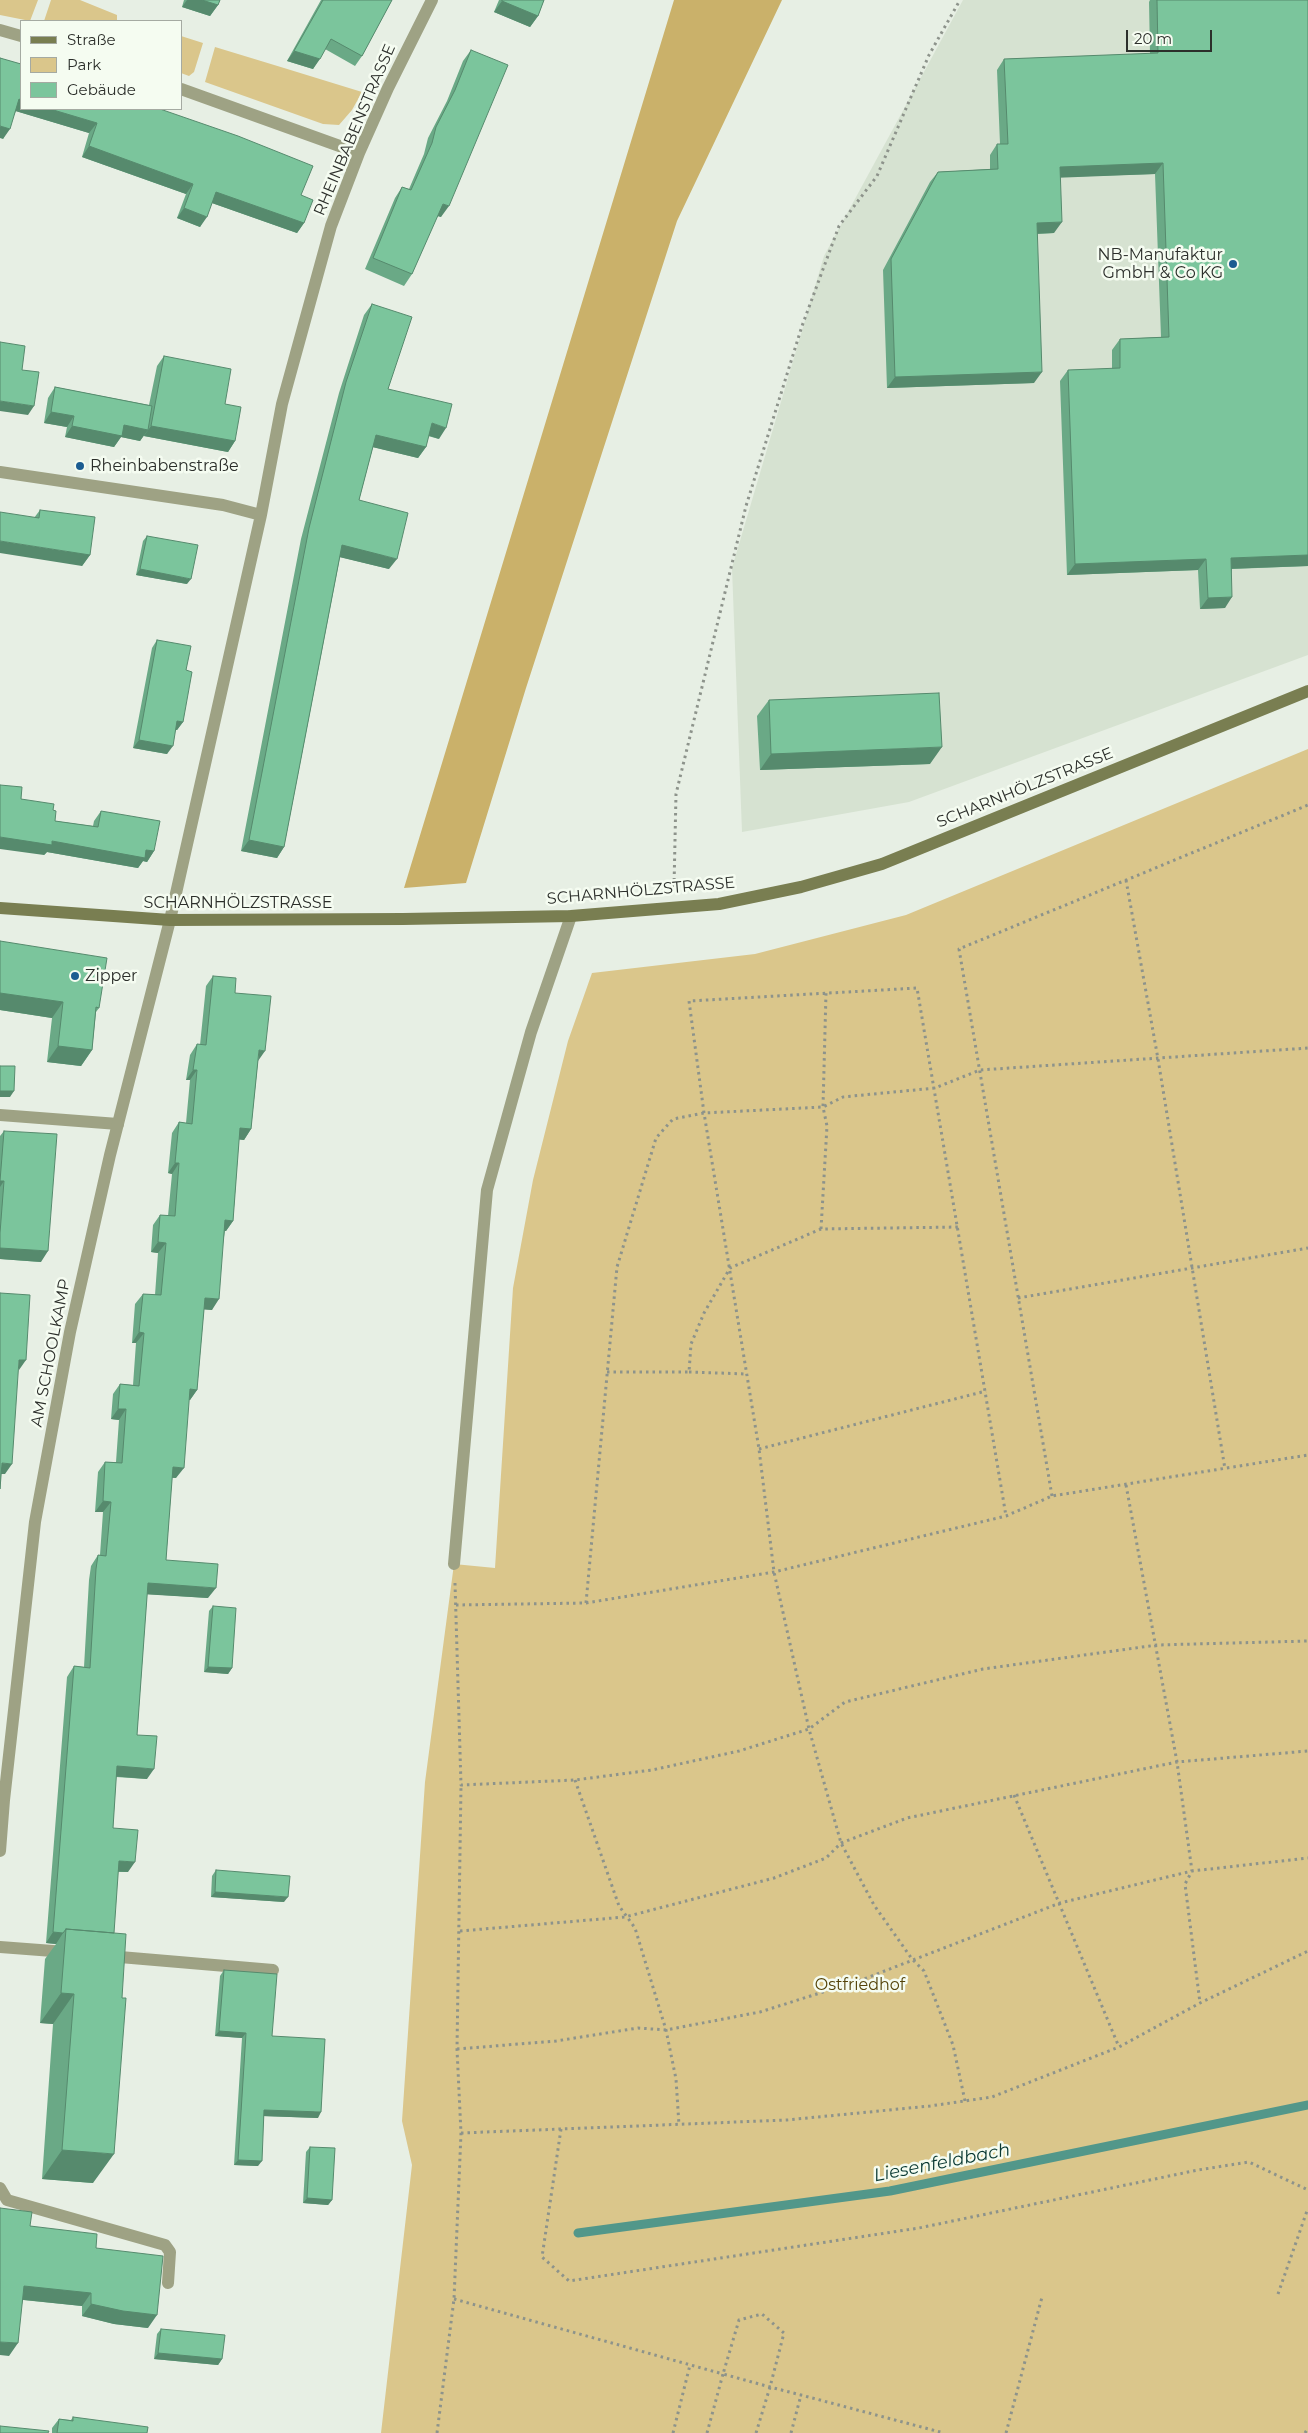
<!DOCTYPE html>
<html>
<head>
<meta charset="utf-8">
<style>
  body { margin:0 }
  #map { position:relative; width:1308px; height:2433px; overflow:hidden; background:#e7efe4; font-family:Montserrat,sans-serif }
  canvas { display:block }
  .legend { position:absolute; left:20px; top:20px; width:162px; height:90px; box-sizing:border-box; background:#f5fcf1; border:1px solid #a5aaa2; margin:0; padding:6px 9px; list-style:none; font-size:15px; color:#2c2f2b }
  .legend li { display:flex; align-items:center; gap:10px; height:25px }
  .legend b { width:25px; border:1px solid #a5aaa2 }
  .scale { position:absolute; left:1126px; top:30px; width:86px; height:22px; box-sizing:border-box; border:2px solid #2c2f2b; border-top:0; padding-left:6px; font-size:15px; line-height:18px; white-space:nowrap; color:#2c2f2b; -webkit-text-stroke:4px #f5fcf1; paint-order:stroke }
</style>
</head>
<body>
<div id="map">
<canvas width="1308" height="2433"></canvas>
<ul class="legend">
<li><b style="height:6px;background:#797e51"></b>Straße</li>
<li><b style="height:14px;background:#dac68b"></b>Park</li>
<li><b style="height:14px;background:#7bc59c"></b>Gebäude</li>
</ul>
<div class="scale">20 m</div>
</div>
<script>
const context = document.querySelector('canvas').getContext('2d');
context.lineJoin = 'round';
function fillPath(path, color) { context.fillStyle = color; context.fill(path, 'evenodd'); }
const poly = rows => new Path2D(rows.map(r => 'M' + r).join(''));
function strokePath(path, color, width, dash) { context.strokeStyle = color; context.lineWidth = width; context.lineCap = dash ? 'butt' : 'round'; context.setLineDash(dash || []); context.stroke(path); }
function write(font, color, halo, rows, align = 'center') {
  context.font = font + ' Montserrat,sans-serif'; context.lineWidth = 5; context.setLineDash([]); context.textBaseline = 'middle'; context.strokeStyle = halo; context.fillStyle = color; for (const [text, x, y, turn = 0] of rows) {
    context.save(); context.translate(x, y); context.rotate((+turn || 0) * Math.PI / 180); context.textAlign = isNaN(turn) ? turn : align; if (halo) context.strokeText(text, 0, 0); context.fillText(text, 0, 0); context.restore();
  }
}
fillPath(poly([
  [963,0,1308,0,1308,655,909,802,742,832,732,568,824,256]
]), '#d6e2d1');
fillPath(poly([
  [0,0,38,0,30,21,0,15],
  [51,0,80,0,117,15,117,21,44,21],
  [181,36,203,43,194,72,189,76,181,73],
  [215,47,284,68,362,92,352,110,339,125,323,124,205,82],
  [1308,749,1308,2433,381,2433,412,2165,402,2121,425,1782,454,1564,495,1568,513,1288,533,1180,568,1041,592,973,755,954,906,915]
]), '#dac68b');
fillPath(poly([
  [674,0,782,0,677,221,526,688,466,883,404,888]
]), '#cab16a');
strokePath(poly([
  [578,2233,890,2191,1308,2105]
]), '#52978a', 9);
strokePath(poly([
  [1126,880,1158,1059,1225,1469],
  [674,887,676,794,746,506,802,326,839,226,877,176,929,55,960,0],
  [821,1229,827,1126,823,1107,826,993],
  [1018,1298,1308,1248],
  [607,1372,689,1372,691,1344,704,1313,730,1268,821,1229,958,1227],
  [689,1372,747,1374],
  [759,1449,986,1391],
  [1126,1485,1177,1762,1192,1871,1185,1884,1200,2003],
  [1052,1496,959,949,1308,805],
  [455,1583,461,1785,575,1780,652,1770,739,1751,809,1729,845,1702,983,1669,1157,1645,1308,1641],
  [586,1603,617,1267,656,1138,673,1119,704,1113,823,1107,843,1097,935,1088,980,1070,1308,1048],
  [456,1605,586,1603,774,1572,1006,1516,1052,1496,1308,1455],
  [575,1780,619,1906,635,1928,666,2030,676,2079,679,2125],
  [1014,1795,1119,2047],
  [460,1931,625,1917,774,1878,826,1858,841,1843,907,1818,1177,1762,1308,1751],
  [457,2049,556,2041,638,2028,666,2030,760,2012,864,1979,1060,1903,1192,1871,1308,1858],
  [965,2101,953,2045,924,1971,912,1959,874,1905,841,1843,809,1729,774,1572,759,1449,704,1113,689,1001,917,988,1006,1516],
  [561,2129,542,2257,569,2281,919,2228,1198,2170,1249,2162,1308,2190],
  [461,2133,787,2120,930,2106,992,2097,1119,2047,1200,2003,1308,1951],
  [1278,2294,1308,2208],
  [454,2299,723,2374,707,2433],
  [437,2433,454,2299,461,2133,457,2049,461,1785],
  [673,2433,690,2365],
  [756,2433,770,2387,784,2333,762,2314,739,2320,723,2374,770,2387,801,2395,944,2433],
  [791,2433,801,2395],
  [1006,2433,1042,2297],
  [1305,2433,1308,2428]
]), '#8d938b', 3, [2.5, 4]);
strokePath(poly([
  [0,1115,118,1124],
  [454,1564,487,1190,531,1032,571,916],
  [0,1947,66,1952],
  [108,1956,273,1970],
  [0,2188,7,2200,165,2245,170,2252,168,2283]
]), '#9ea284', 12);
strokePath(poly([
  [0,30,21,36],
  [181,89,359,153],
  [0,472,223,505,261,515],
  [0,1800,4,1800,35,1522,70,1332,110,1155,170,920,261,515,282,404,331,226,359,153,388,88,432,0],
  [0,1851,4,1800]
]), '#9ea284', 12);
strokePath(poly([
  [0,908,170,920,403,919,571,916,719,904,801,887,882,864,1308,691]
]), '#797e51', 12);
fillPath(poly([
  [184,0,220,0,218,5,210,16,182,7],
  [321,0,392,0,362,56,355,66,325,49,313,69,287,61],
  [499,0,544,0,538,16,530,27,494,12],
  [1150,0,1308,0,1308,566,1232,569,1225,608,1200,609,1198,570,1067,575,1060,381,1068,370,1112,369,1112,350,1120,339,1161,337,1155,174,1060,177,1054,233,1037,234,1034,383,887,388,883,270,930,182,938,172,990,169,990,155,997,144,1000,144,997,70,1004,59,1150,54,1149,2],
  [471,50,441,217,437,216,412,274,404,286,365,269,395,198,402,187,409,189,424,154,428,138,447,101,463,61],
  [0,58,160,109,301,195,304,223,297,233,212,203,200,227,177,218,186,194,82,157,89,133,16,111,3,139],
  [372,304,388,389,439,439,428,436,426,447,418,458,373,447,359,500,389,569,340,557,284,847,277,858,241,851,301,539,339,393,364,315],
  [164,356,225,404,235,441,228,452,144,436,144,435,140,441,121,437,114,447,65,437,67,427,44,423,48,398,55,387,149,405,157,366],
  [40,510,90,555,82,566,34,518],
  [147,536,187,584,136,575,143,541],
  [157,640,186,670,183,722,177,730,175,730,167,754,133,748,152,648],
  [769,700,930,764,760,770,757,716],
  [21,799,53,810,55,821,93,826,94,821,101,811,154,851,147,862,143,861,138,868,47,852,44,855],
  [0,941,99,1008,96,1012,92,1050,81,1066,47,1062,52,1018,0,1010],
  [213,976,235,993,258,1061,251,1129,244,1140,239,1139,233,1221,226,1231,225,1231,212,1310,204,1309,197,1390,190,1400,189,1400,176,1478,172,1478,166,1560,208,1598,147,1594,137,1735,147,1779,116,1777,113,1828,128,1872,118,1872,93,2183,42,2179,53,2024,40,2023,45,1959,56,1944,46,1943,67,1677,74,1666,84,1667,89,1580,91,1566,98,1555,100,1555,103,1512,95,1512,98,1472,105,1462,116,1462,119,1420,111,1419,113,1394,120,1384,133,1385,136,1343,132,1343,135,1304,143,1294,155,1295,158,1253,151,1252,153,1225,160,1215,168,1216,172,1174,168,1173,172,1133,179,1122,186,1123,190,1080,186,1080,190,1055,197,1044,200,1045,206,986],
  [4,1131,41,1262,0,1259,0,1136],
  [213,1606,232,1668,228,1674,204,1672,209,1611],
  [216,1870,284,1902,211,1897,212,1876],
  [224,1970,272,2036,318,2118,264,2116,258,2166,234,2165,242,2038,215,2036,220,1976],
  [310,2147,332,2200,328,2205,303,2203,306,2152],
  [30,2226,96,2248,148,2328,114,2324,82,2316,82,2306,23,2300,9,2356],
  [161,2329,222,2359,218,2365,154,2359,157,2334],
  [73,2417,147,2433,52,2433,52,2428,59,2419,71,2420]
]), '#6aa986');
fillPath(poly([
  [187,0,202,0,218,5,210,16,182,7],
  [502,1,538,16,530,27,494,12],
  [294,51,320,59,313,69,287,61],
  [19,99,21,100,21,109,50,109,97,123,89,133,12,110],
  [0,126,10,129,3,139,0,138],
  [89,146,193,184,186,194,82,157],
  [1163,163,1155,174,1052,178,1060,167],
  [216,192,304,223,297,233,209,202],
  [443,204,449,206,441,217,435,215],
  [184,208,207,217,200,227,177,218],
  [1062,222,1054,233,1029,234,1037,223],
  [1042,372,1034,383,887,388,895,377],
  [0,401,34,406,28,415,0,411],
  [51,412,74,416,67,427,44,423],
  [432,423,446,428,439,439,424,434],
  [124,425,148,430,140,441,121,437,114,447,65,437,72,426],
  [151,426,235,441,228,452,144,436],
  [376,435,426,447,418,458,368,446],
  [0,541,90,555,82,566,0,553],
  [342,545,397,559,389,569,335,556],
  [1308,555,1308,566,1224,569,1231,558],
  [1206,559,1198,570,1067,575,1075,564],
  [140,569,191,579,187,584,136,575],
  [1232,597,1225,608,1200,609,1208,598],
  [177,721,183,722,177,730,171,729],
  [139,740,173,746,167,754,133,748],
  [942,747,930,764,760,770,771,754],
  [0,837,146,850,154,851,147,862,143,861,138,868,47,852,44,855,0,849],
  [249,840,284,847,277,858,241,851],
  [0,993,63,1002,52,1018,0,1010],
  [58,1046,92,1050,81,1066,47,1062],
  [259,1050,265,1051,258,1061],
  [193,1070,197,1070,190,1080,186,1080],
  [0,1091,14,1091,10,1097,0,1097],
  [240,1128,251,1129,244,1140,233,1139],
  [175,1163,179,1163,172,1174,168,1173],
  [0,1181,4,1181,0,1187],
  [225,1220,233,1221,226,1231,218,1231],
  [158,1242,166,1243,158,1253,151,1252],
  [0,1248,48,1251,41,1262,0,1259],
  [205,1298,219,1299,212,1310,197,1309],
  [139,1332,144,1333,136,1343,132,1343],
  [19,1360,26,1360,19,1370],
  [190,1389,197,1390,190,1400,183,1400],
  [118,1409,126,1409,119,1420,111,1419],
  [2,1463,12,1464,5,1474,0,1474],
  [173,1467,184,1468,176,1478,166,1477],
  [103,1501,111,1502,103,1512,95,1512],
  [148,1583,216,1588,208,1598,141,1594],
  [208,1667,232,1668,228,1674,204,1672],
  [117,1766,154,1769,147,1779,110,1776],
  [119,1861,135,1862,128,1872,111,1871],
  [215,1892,288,1897,284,1902,211,1897],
  [53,1932,63,1933,56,1944,46,1943],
  [61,1993,74,1994,53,2024,40,2023],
  [219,2031,246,2033,242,2038,215,2036],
  [264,2110,321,2112,318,2118,261,2116],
  [62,2150,114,2154,93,2183,42,2179],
  [238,2160,262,2161,258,2166,234,2165],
  [307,2198,332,2200,328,2205,303,2203],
  [24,2286,91,2293,82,2306,15,2299],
  [91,2304,157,2315,148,2328,114,2324,82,2316],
  [0,2342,18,2343,9,2356,0,2355],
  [158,2353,222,2359,218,2365,154,2359]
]), '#568a6d');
const building = poly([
  [202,0,220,0,218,5,202,0],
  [323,0,392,0,362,56,331,39,320,59,294,51,323,0],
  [502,0,544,0,538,16,502,1,502,0],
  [1157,0,1308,0,1308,555,1231,558,1232,597,1208,598,1206,559,1075,564,1068,370,1120,368,1120,339,1169,337,1163,163,1060,167,1062,222,1037,223,1042,372,895,377,891,259,938,172,998,169,997,144,1008,144,1004,59,1158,53,1157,0],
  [471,50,508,65,449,206,443,204,412,274,373,258,402,187,411,190,432,143,436,127,455,90,471,50],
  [0,58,21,64,21,100,19,99,10,129,0,126,0,58],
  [50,109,160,109,238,136,313,166,301,195,313,200,304,223,216,192,207,217,184,208,193,184,89,146,97,123,50,109],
  [372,304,412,317,388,389,452,404,446,428,432,423,426,447,376,435,359,500,408,513,397,559,342,545,284,847,249,840,309,528,346,382,372,304],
  [0,342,25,346,22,370,39,372,34,406,0,401,0,342],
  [164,356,231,369,225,404,241,407,235,441,151,426,164,356],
  [55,387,152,406,148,430,124,425,122,436,72,426,74,416,51,412,55,387],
  [40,510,95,517,90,555,0,541,0,512,39,518,40,510],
  [147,536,198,545,191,579,140,569,147,536],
  [157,640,191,646,186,670,192,672,183,722,177,721,173,746,139,740,157,640],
  [939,693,942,747,771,754,769,700,939,693],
  [0,785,22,787,21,799,54,804,53,810,56,811,55,821,98,827,101,811,160,821,154,851,146,850,145,858,52,841,52,845,0,837,0,785],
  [0,941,107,958,99,1008,96,1007,92,1050,58,1046,63,1002,0,993,0,941],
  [213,976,236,978,235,993,271,996,265,1051,259,1050,251,1129,240,1128,233,1221,225,1220,219,1299,205,1298,197,1390,190,1389,184,1468,173,1467,166,1560,218,1564,216,1588,148,1583,137,1735,157,1736,154,1769,117,1766,113,1828,138,1830,135,1862,119,1861,114,1933,66,1929,63,1933,53,1932,74,1666,90,1668,96,1569,98,1555,106,1556,111,1502,103,1501,105,1462,122,1463,126,1409,118,1409,120,1384,139,1386,144,1333,139,1332,143,1294,161,1295,166,1243,158,1242,160,1215,175,1216,179,1163,175,1163,179,1122,192,1124,197,1070,193,1070,197,1044,206,1045,213,976],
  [0,1066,15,1066,14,1091,0,1091,0,1066],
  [4,1131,57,1134,48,1251,0,1248,0,1233,4,1181,0,1181,4,1131],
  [0,1293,30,1295,26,1360,19,1360,12,1464,2,1463,0,1489,0,1293],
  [213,1606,236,1608,232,1668,208,1667,213,1606],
  [216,1870,290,1876,288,1897,215,1892,216,1870],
  [66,1929,126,1934,122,1998,126,1998,114,2154,62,2150,74,1994,61,1993,66,1929],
  [224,1970,277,1974,272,2036,325,2039,321,2112,264,2110,262,2161,238,2160,246,2033,219,2031,224,1970],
  [310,2147,335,2148,332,2200,307,2198,310,2147],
  [0,2208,32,2212,30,2226,97,2234,96,2248,163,2256,157,2315,123,2311,91,2304,91,2293,24,2286,18,2343,0,2342,0,2208],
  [161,2329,225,2335,222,2359,158,2353,161,2329],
  [73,2417,148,2427,147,2433,57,2433,59,2419,73,2421,73,2417],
  [0,2426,49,2431,48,2433,0,2433,0,2426]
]);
fillPath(building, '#7bc59c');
strokePath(building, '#568a6d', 1);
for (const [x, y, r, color] of [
  [1233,264,5,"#1b5c91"],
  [80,466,5,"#1b5c91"],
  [75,976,5,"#1b5c91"]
]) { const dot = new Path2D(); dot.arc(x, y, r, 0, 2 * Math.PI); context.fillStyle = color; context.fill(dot); strokePath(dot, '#f5fcf1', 2); }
write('16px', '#2c2f2b', '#f5fcf1', [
  ["RHEINBABENSTRASSE",355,130,-67],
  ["SCHARNHÖLZSTRASSE",1025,788,-22],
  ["SCHARNHÖLZSTRASSE",641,891,-5],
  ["SCHARNHÖLZSTRASSE",238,903],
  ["AM SCHOOLKAMP",51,1353,-79]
]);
write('16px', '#2c2f2b', '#f5fcf1', [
  ["NB-Manufaktur",1223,255,"right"],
  ["GmbH & Co KG",1223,273,"right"],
  ["Rheinbabenstraße",90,466],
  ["Zipper",85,976]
], 'left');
write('16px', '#544308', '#f5fcf1', [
  ["Ostfriedhof",860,1985]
]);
write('italic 18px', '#073730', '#f5fcf1', [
  ["Liesenfeldbach",942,2163,-11]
]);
</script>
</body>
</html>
